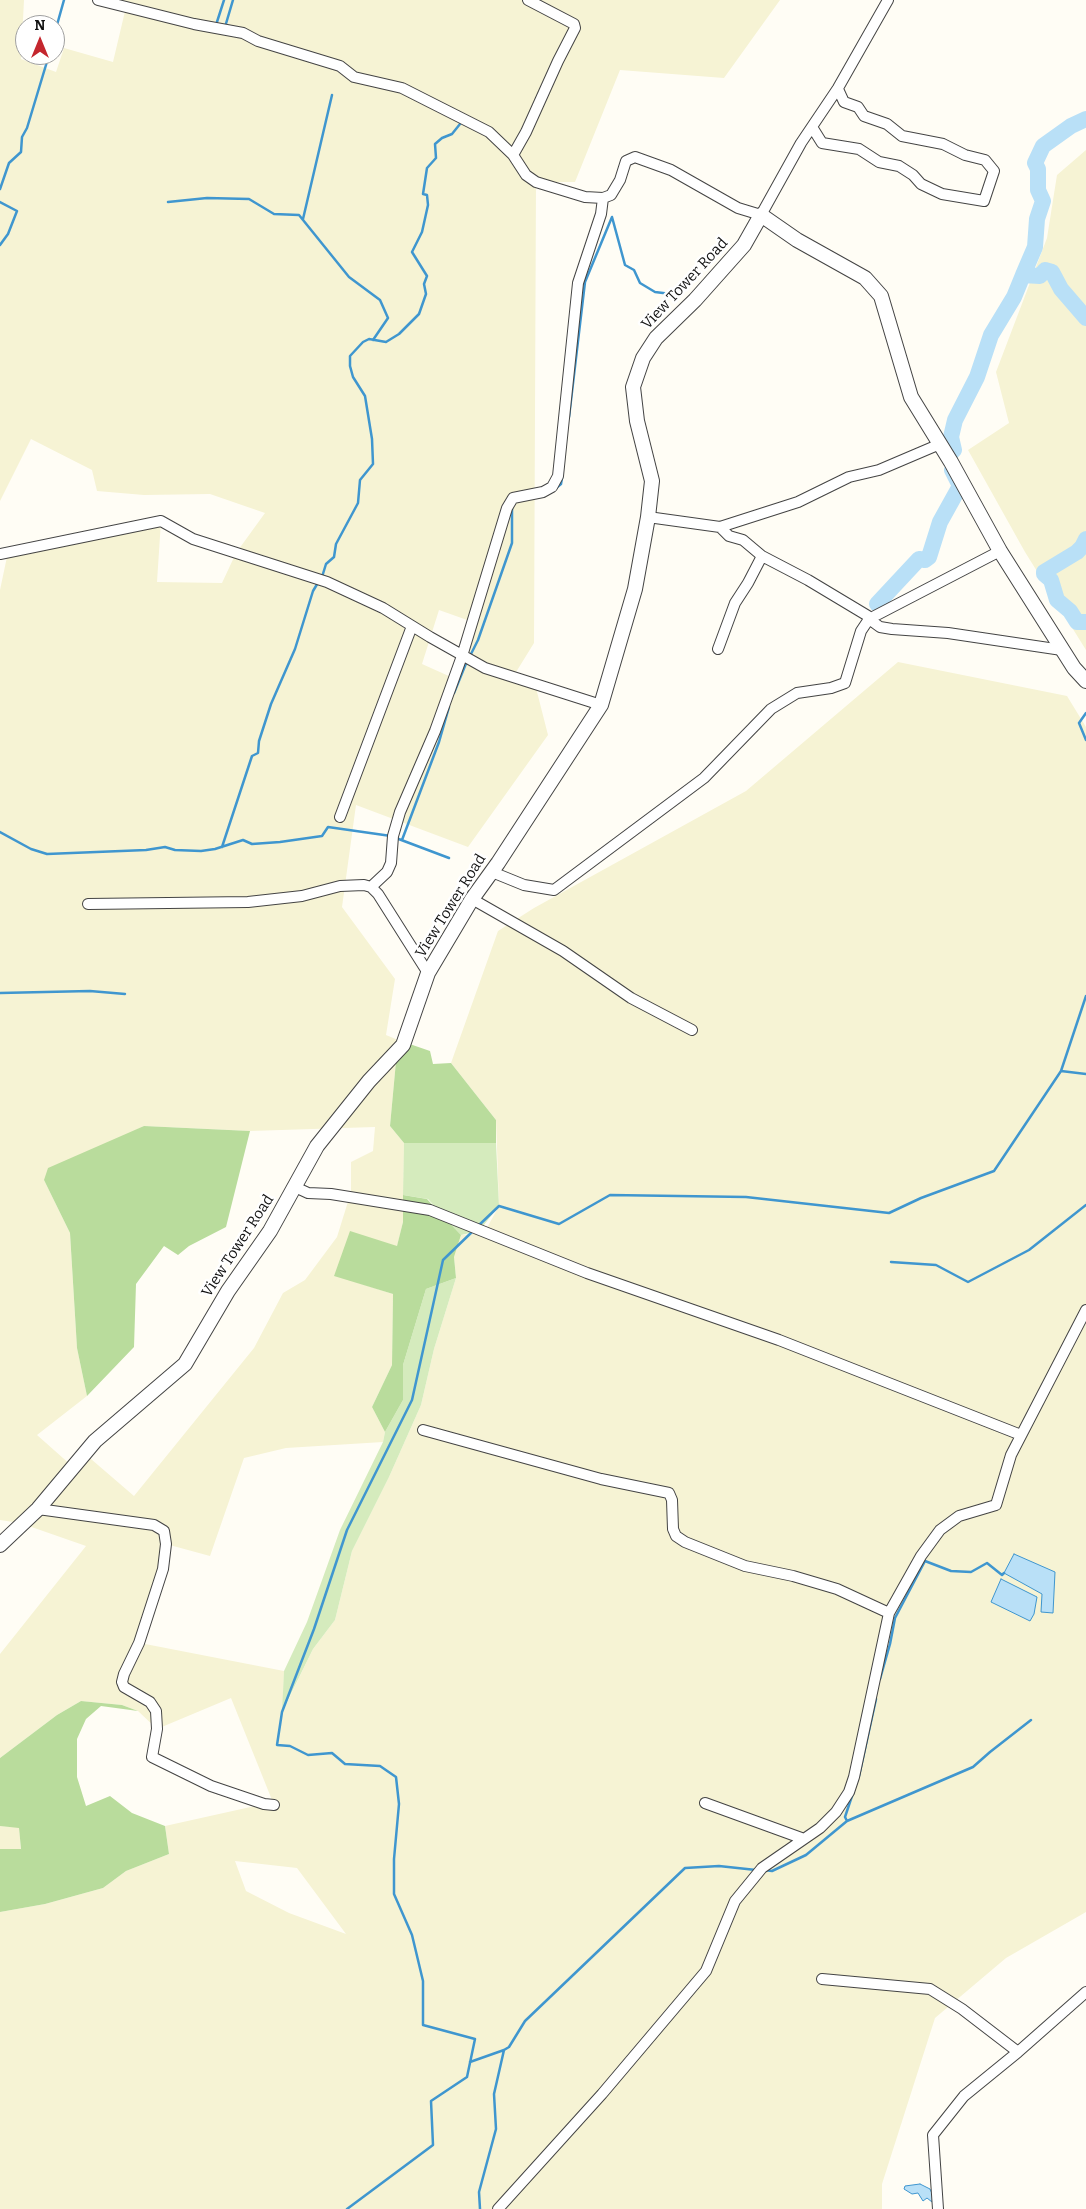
<!DOCTYPE html>
<html>
<head>
<meta charset="utf-8">
<style>
  body { margin:0 }
  #map { position:relative; width:1086px; height:2209px; overflow:hidden; background:#fffdf5; font-family:Bitter,serif }
  canvas { display:block }
  .north { position:absolute; left:15px; top:15px; width:50px; height:50px; box-sizing:border-box; background:#fff; border:1px solid #a0a0a0; border-radius:50%; rotate:0deg; font-size:14px; font-weight:700; line-height:20px; text-align:center; color:#111 }
  .north::after { content:''; display:block; margin:auto; width:18px; height:22px; background:#c4262e; clip-path:polygon(50% 0,100% 100%,50% 72%,0 100%) }
</style>
</head>
<body>
<div id="map">
<canvas width="1086" height="2209"></canvas>
<div class="north">N</div>
</div>
<script>
const context = document.querySelector('canvas').getContext('2d');
context.lineJoin = 'round';
function fillPath(path, color) { context.fillStyle = color; context.fill(path, 'evenodd'); }
const poly = rows => new Path2D(rows.map(r => 'M' + r).join(''));
function strokePath(path, color, width, dash) { context.strokeStyle = color; context.lineWidth = width; context.lineCap = dash ? 'butt' : 'round'; context.setLineDash(dash || []); context.stroke(path); }
function write(font, color, halo, rows, align = 'center') {
  context.font = font + ' Bitter,serif'; context.lineWidth = 5; context.setLineDash([]); context.textBaseline = 'middle'; context.strokeStyle = halo; context.fillStyle = color; for (const [text, x, y, turn = 0] of rows) {
    context.save(); context.translate(x, y); context.rotate((+turn || 0) * Math.PI / 180); context.textAlign = isNaN(turn) ? turn : align; if (halo) context.strokeText(text, 0, 0); context.fillText(text, 0, 0); context.restore();
  }
}
fillPath(poly([
  [0,0,24,0,21,59,56,72,64,48,113,62,126,7,98,0,780,0,724,78,620,70,575,182,536,182,534,643,513,677,535,684,548,735,468,847,356,805,342,907,395,979,386,1035,398,1040,390,1126,404,1143,403,1222,397,1247,334,1275,393,1294,392,1365,372,1407,385,1432,383,1442,286,1448,244,1458,210,1556,166,1544,140,1643,284,1671,283,1711,313,1649,335,1620,352,1551,389,1477,421,1405,434,1349,456,1278,454,1257,461,1235,484,1233,499,1206,496,1120,451,1063,498,931,534,908,746,791,898,662,1067,696,1086,727,1086,1912,1006,1958,935,2018,882,2184,882,2209,0,2209,0,1912,45,1904,103,1888,126,1871,169,1854,165,1826,264,1804,274,1805,231,1698,157,1729,138,1711,122,1705,81,1701,57,1715,0,1758,0,1654,86,1546,20,1523,0,1520,0,590,8,552,161,521,157,582,222,583,236,553,265,513,210,494,144,495,97,491,92,470,31,439,0,501],
  [439,610,470,621,451,677,422,664],
  [144,1126,250,1131,375,1127,373,1151,351,1162,351,1192,337,1237,305,1280,283,1293,254,1348,134,1496,84,1453,72,1466,37,1435,87,1396,77,1348,70,1233,44,1180],
  [235,1861,297,1868,346,1934,289,1913,246,1891],
  [1086,150,1086,650,1025,552,968,450,1009,423,996,372,1047,238,1057,175],
  [0,1826,19,1827,21,1850,0,1849]
]), '#f6f3d4');
fillPath(poly([
  [404,1143,496,1143,499,1206,479,1231,461,1235,428,1199,403,1195],
  [456,1278,434,1349,421,1405,389,1477,352,1551,335,1620,313,1649,282,1712,284,1671,307,1622,340,1530,383,1442,385,1432,403,1400,403,1365,426,1289]
]), '#d5ebbd');
fillPath(poly([
  [398,1040,430,1051,433,1064,451,1063,496,1120,496,1143,404,1143,390,1126],
  [144,1126,250,1131,226,1227,189,1246,178,1255,164,1246,136,1284,134,1347,87,1396,77,1348,70,1233,44,1180,48,1168],
  [403,1195,427,1199,461,1235,454,1257,456,1278,426,1289,403,1365,403,1400,385,1432,372,1407,392,1365,393,1294,334,1276,350,1231,397,1246,403,1222],
  [81,1701,122,1705,138,1711,101,1706,86,1719,77,1739,77,1777,86,1806,110,1796,132,1813,165,1826,169,1854,126,1871,103,1888,45,1904,0,1912,0,1849,21,1849,19,1828,0,1826,0,1758,57,1715]
]), '#b9dc9c');
const water = poly([
  [1014,1554,1055,1572,1053,1613,1041,1612,1042,1594,1004,1573,1014,1554],
  [1001,1579,1037,1597,1034,1614,1030,1621,991,1602,1001,1579],
  [920,2184,930,2189,933,2196,932,2202,927,2198,923,2201,918,2193,912,2194,904,2189,905,2186,920,2184]
]);
fillPath(water, '#b9e0f7');
strokePath(water, '#3f96cf', 1);
strokePath(poly([
  [216,25,224,0],
  [225,27,233,0],
  [55,32,64,0],
  [0,189,9,163,21,152,22,137,27,128,49,55],
  [0,202,17,211,8,234,0,245],
  [168,202,207,198,249,199,274,214,299,215,349,277,380,300,388,318,373,340],
  [303,219,332,95],
  [569,417,585,282,612,217,625,265,634,270,640,283,655,292,671,294],
  [555,489,561,484,562,478],
  [322,577,326,564,334,557,336,544,358,503,360,480,373,464,372,439,365,396,353,377,350,366,350,356,363,342,369,339,386,342,399,334,419,314,426,294,424,284,427,276,412,252,422,232,428,205,427,195,423,194,427,168,436,158,435,144,442,138,452,134,460,124],
  [470,656,478,640,512,543,512,507],
  [454,693,467,661],
  [1086,713,1079,723,1086,740],
  [0,832,31,849,47,854,146,850,165,847,175,850,201,851,215,849,243,840,252,844,280,842,322,836,328,827,391,836],
  [396,838,449,858],
  [402,840,439,742,449,707],
  [222,847,252,756,258,753,259,741,271,704,295,649,313,591,319,581],
  [0,993,90,991,125,994],
  [1061,1071,1086,996],
  [477,1227,499,1206,559,1224,610,1195,746,1197,889,1213,921,1198,994,1171,1061,1071,1086,1074],
  [891,1262,936,1265,968,1282,1029,1250,1086,1205],
  [880,1679,890,1644,895,1618,925,1561,951,1571,971,1572,987,1563,1002,1575,1004,1573],
  [859,1776,876,1699],
  [847,1821,845,1817,853,1793],
  [764,1870,772,1871,806,1855,847,1821,973,1767,990,1752,1031,1720],
  [470,2062,504,2050,509,2047,525,2021,685,1868,719,1866,756,1870],
  [347,2209,433,2145,431,2101,467,2077,475,2039,423,2025,423,1981,412,1935,394,1894,394,1859,399,1804,396,1777,380,1766,345,1764,332,1753,308,1755,290,1746,277,1745,282,1712,314,1629,347,1530,412,1400,443,1260,473,1231],
  [480,2209,479,2192,496,2129,494,2094,504,2050]
]), '#3f96cf', 2.5);
strokePath(poly([
  [1023,275,1035,247,1037,219,1043,201,1038,190,1038,169,1035,163,1043,146,1071,126,1086,119],
  [954,450,951,437,955,420,977,377,991,335,1014,297,1023,275,1040,276,1045,270,1052,272,1061,289,1086,318],
  [1086,539,1082,547,1077,552,1044,572,1044,574,1051,580,1057,600,1070,611,1077,622,1086,622],
  [877,604,919,559,925,560,929,557,940,522,960,486,952,470]
]), '#b9e0f7', 16);
const minor = poly([
  [98,0,194,24,243,33,258,41,340,66,354,77,402,88,489,132,513,155,526,175,536,182,585,197,603,198,611,195,620,180,626,161,635,157,671,170,738,208,761,215,801,143,838,88,888,0],
  [812,127,822,143,859,149,879,162,899,166,913,175,921,184,942,194,984,201,994,171,985,160,965,155,943,144,902,136,887,124,864,116,858,107,844,102,838,89],
  [513,155,526,132,558,61,575,28,574,24,528,0],
  [648,517,720,527,729,536,743,540,762,556],
  [720,527,798,502,849,477,879,470,940,444],
  [0,554,161,521,193,539,327,582,383,608,430,637,485,668,601,705],
  [718,649,735,603,748,583,762,556,808,580,868,616,869,619,1000,551],
  [340,817,412,626],
  [492,872,524,885,554,890,704,778,771,709,797,693,831,688,845,683,861,631,869,619,880,627,892,629,948,633,1062,650],
  [371,887,387,872,391,863,393,836,400,812,435,731,462,656,507,508,513,498,543,492,552,487,558,476,578,283,601,214,603,198],
  [472,899,563,951,631,998,692,1030],
  [88,904,248,902,302,896,340,886,364,885,371,887,378,894,428,973],
  [295,1187,308,1193,331,1194,430,1210,587,1273,779,1340,1021,1435],
  [423,1430,601,1479,669,1493,672,1500,673,1529,676,1536,685,1542,745,1566,793,1576,837,1589,889,1613],
  [38,1509,154,1525,164,1531,166,1544,163,1569,139,1643,124,1674,122,1682,124,1687,150,1702,156,1711,157,1729,152,1757,211,1786,264,1804,274,1805],
  [705,1803,804,1839],
  [822,1979,930,1989,962,2009,1018,2052],
  [498,2209,602,2094,706,1971,735,1901,762,1868,820,1828,836,1812,849,1792,854,1777,889,1613,921,1556,940,1530,959,1516,996,1505,1011,1455,1086,1310],
  [938,2209,933,2135,964,2096,1018,2052,1086,1992]
]);
const tertiary = poly([
  [0,1545,38,1509,95,1441,185,1364,228,1291,270,1231,317,1146,369,1081,403,1045,428,973,472,899,498,863,601,705,635,589,648,517,652,481,637,421,633,387,643,358,656,338,695,300,744,245,761,215,797,240,865,278,881,296,911,397,951,462,1000,551,1074,668,1086,681]
]);
strokePath(minor, '#444', 12);
strokePath(tertiary, '#444', 16);
strokePath(minor, '#fff', 10);
strokePath(tertiary, '#fff', 14);
write('15px', '#111', '#fff', [
  ["View Tower Road",685,284,-47],
  ["View Tower Road",451,906,-58],
  ["View Tower Road",238,1246,-57]
]);
</script>
</body>
</html>
